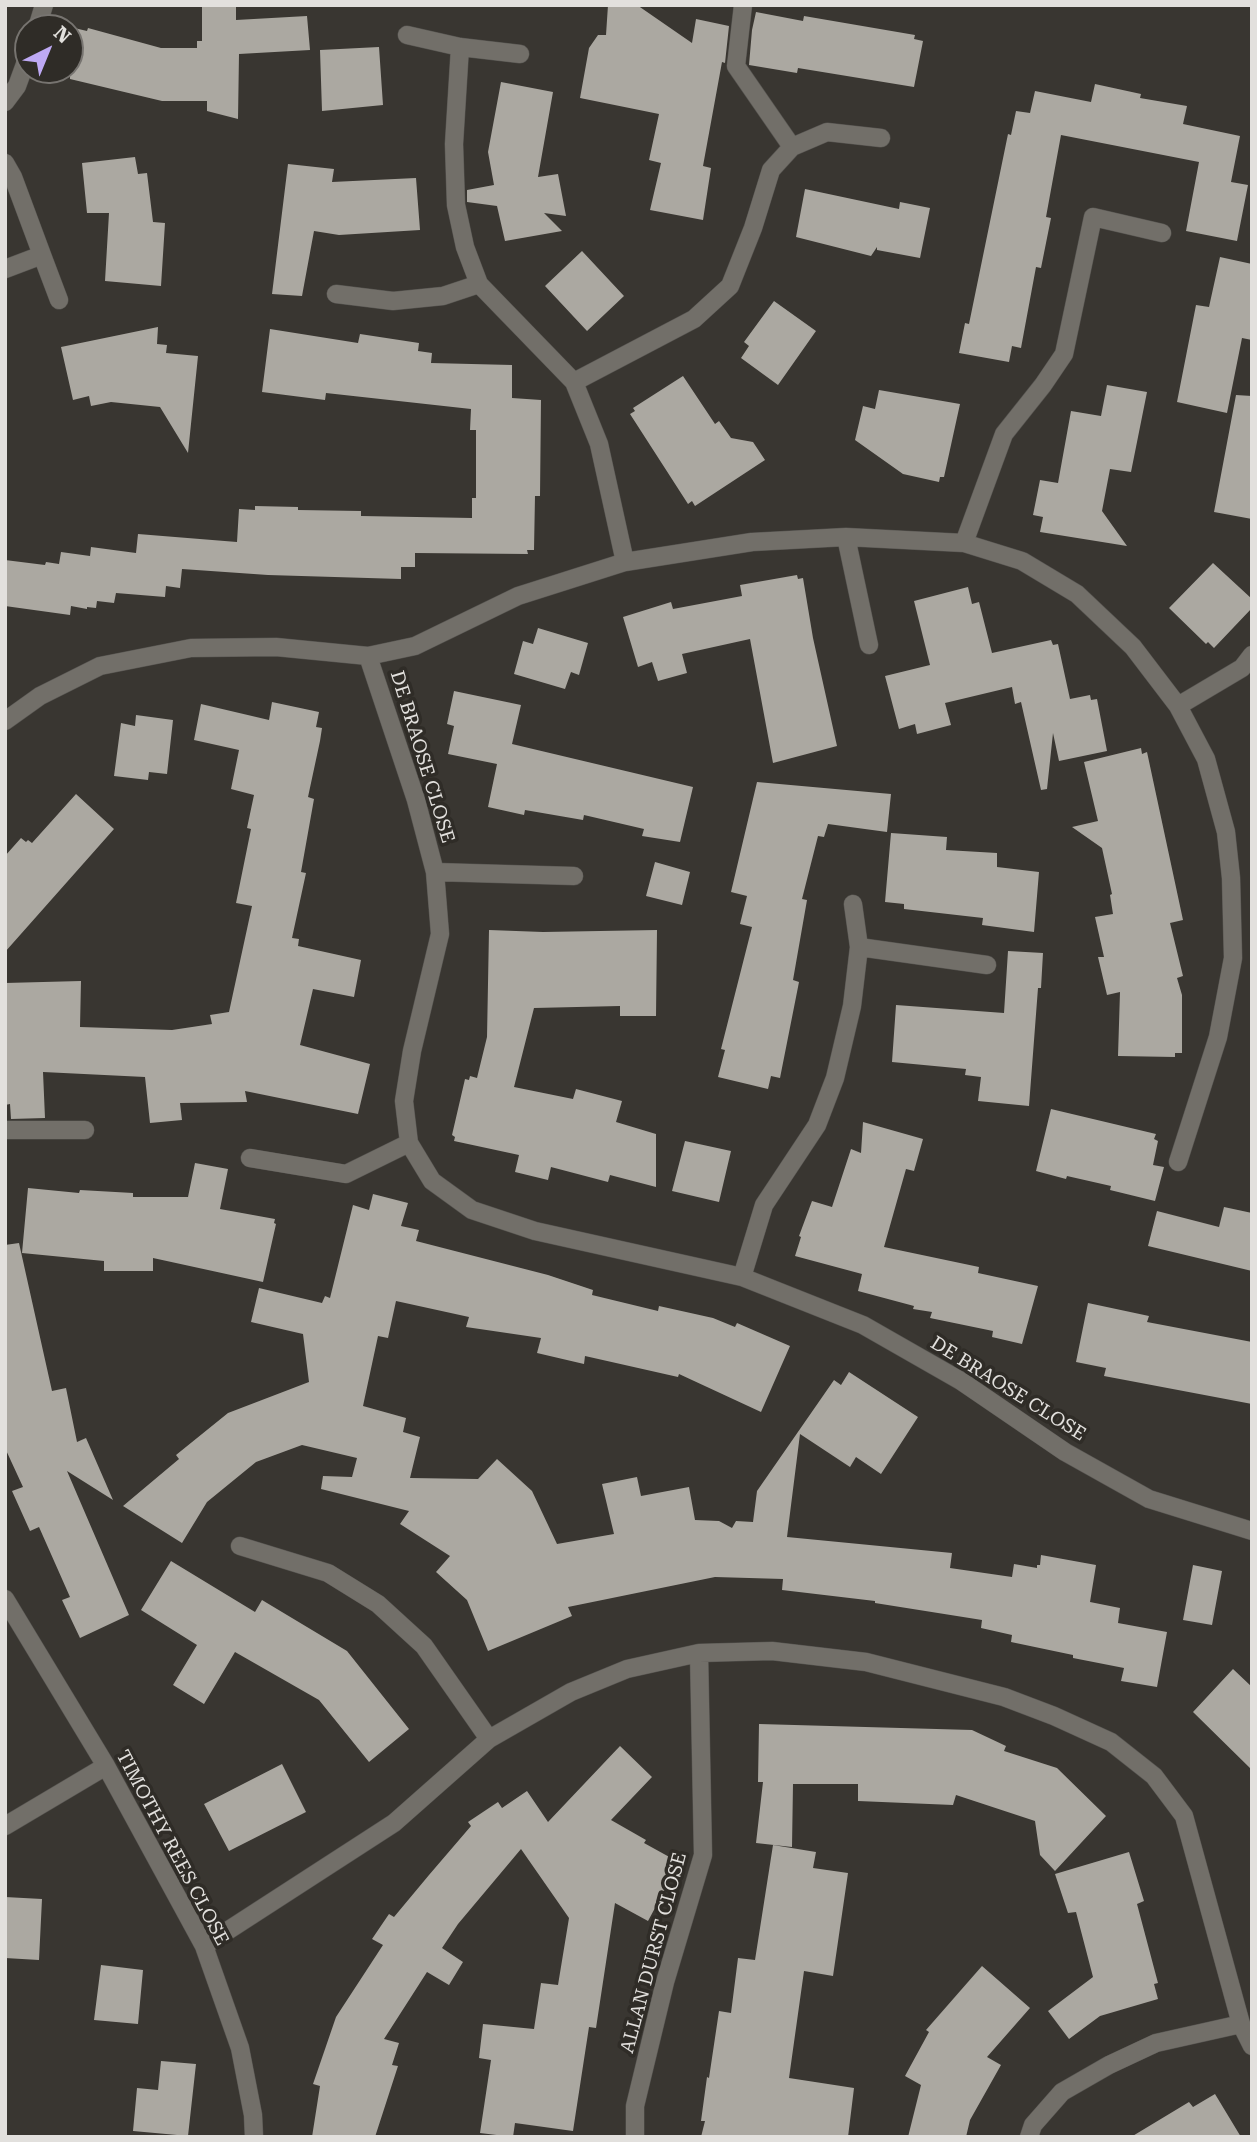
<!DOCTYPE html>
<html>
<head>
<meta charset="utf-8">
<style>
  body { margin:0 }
  #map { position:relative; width:1257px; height:2142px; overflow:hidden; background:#393631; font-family:"Roboto Serif",serif }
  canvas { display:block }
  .frame { position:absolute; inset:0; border:7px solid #e2e0dd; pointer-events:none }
  .north { position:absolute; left:14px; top:14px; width:70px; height:70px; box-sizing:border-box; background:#2f2c27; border:2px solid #777470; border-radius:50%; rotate:43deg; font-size:19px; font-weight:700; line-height:28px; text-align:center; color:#e2e0dd }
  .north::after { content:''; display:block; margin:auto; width:24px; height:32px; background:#bea9f4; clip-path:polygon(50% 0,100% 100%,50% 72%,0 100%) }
</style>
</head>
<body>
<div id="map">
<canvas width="1257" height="2142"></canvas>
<div class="frame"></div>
<div class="north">N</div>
</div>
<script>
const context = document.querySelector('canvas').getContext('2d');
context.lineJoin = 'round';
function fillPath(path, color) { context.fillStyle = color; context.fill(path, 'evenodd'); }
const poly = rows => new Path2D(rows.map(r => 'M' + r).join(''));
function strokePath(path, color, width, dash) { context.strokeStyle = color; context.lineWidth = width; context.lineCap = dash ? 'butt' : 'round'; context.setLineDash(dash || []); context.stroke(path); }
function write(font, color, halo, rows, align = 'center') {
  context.font = font + ' "Roboto Serif",serif'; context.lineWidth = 7; context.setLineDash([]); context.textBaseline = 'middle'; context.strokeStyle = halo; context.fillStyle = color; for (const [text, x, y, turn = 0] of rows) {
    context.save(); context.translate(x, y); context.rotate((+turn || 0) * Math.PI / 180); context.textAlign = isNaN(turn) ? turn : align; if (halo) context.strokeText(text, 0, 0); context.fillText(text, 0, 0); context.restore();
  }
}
fillPath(poly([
  [202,5,236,5,236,20,307,16,310,50,239,54,238,119,207,111,207,101,162,101,70,79,70,27,87,31,88,28,161,48,197,48,197,41,202,41],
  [608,5,637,5,692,43,696,19,729,26,725,63,722,62,703,166,711,168,703,220,650,210,661,163,649,160,659,114,580,98,589,48,598,35,606,35],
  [756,12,803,21,804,16,915,35,914,39,923,41,914,87,798,68,797,73,749,65,752,30],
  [379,47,383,105,322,111,320,50],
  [501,82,553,92,538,177,558,174,566,216,544,213,562,231,505,241,497,206,467,202,467,190,494,185,488,152],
  [1095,84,1141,94,1140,98,1187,106,1183,124,1240,136,1231,182,1248,185,1237,241,1186,231,1199,162,1061,135,1046,217,1051,218,1041,268,1036,267,1021,348,1012,346,1009,362,959,353,965,323,969,324,1008,134,1011,135,1016,111,1030,113,1035,91,1091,102],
  [135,157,138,174,147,173,153,222,165,223,161,286,105,281,109,213,87,213,82,163],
  [288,164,334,169,332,182,416,178,420,230,339,235,314,231,302,296,272,294],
  [805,189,899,209,900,202,930,208,920,258,877,250,877,247,871,256,796,237],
  [582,251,624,296,587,331,545,286],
  [1220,257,1252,264,1252,340,1242,338,1227,413,1177,402,1196,305,1209,307],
  [774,301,816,331,778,385,741,358,749,346,744,342],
  [158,327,157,344,167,345,166,353,198,356,188,453,160,407,111,402,91,406,89,396,73,400,61,347],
  [270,329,358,343,360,334,419,343,418,351,432,353,431,363,512,365,512,398,541,400,540,496,535,496,534,550,527,550,528,554,415,553,415,567,401,567,401,579,268,575,182,569,180,588,166,586,165,597,116,593,114,603,97,601,96,608,87,607,87,609,71,606,70,615,5,606,5,560,45,565,46,562,59,564,61,552,90,556,91,547,136,553,138,534,237,542,239,509,255,510,255,506,298,507,298,510,361,511,361,516,472,518,472,498,476,498,476,430,470,430,471,409,326,393,325,400,262,392],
  [683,376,715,424,719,421,731,438,753,442,765,460,695,506,692,501,688,504,630,414,635,411,633,408],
  [1107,385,1147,392,1131,472,1110,469,1102,511,1127,546,1040,532,1043,517,1033,515,1040,480,1058,483,1071,411,1101,416],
  [879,390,960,404,944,477,940,477,939,482,903,474,855,440,863,406,875,409],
  [1236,395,1252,396,1252,519,1214,512],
  [1213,563,1252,599,1252,608,1214,648,1208,642,1206,644,1169,608],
  [797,575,798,579,803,578,813,638,837,746,773,763,750,639,682,654,687,673,658,681,652,662,638,667,623,617,671,602,673,609,742,596,740,585],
  [968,587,972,604,979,602,992,653,1051,640,1053,645,1058,644,1070,699,1090,695,1091,700,1097,699,1107,751,1059,761,1053,733,1047,789,1041,790,1021,702,1015,704,1012,687,945,703,951,725,917,734,915,724,899,729,885,676,930,665,914,601],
  [538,628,588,643,579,675,571,672,565,689,514,674,523,641,533,644],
  [454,691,521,705,512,744,693,787,680,842,642,836,644,829,584,815,583,820,525,810,524,815,488,807,497,764,448,754,454,726,447,724],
  [272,702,319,712,316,727,322,728,320,741,308,797,314,799,301,872,306,873,292,938,299,939,298,946,361,960,354,997,313,989,300,1045,370,1064,358,1114,245,1091,247,1102,180,1103,182,1120,150,1123,145,1077,43,1072,45,1118,11,1119,10,1104,5,1105,5,983,81,981,80,1027,172,1030,212,1024,210,1015,229,1012,252,906,236,903,251,829,247,828,254,795,231,789,239,750,194,740,201,704,269,720],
  [136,715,173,720,167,774,149,772,148,780,114,776,121,723,135,726],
  [1141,748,1142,754,1147,752,1183,920,1170,923,1183,976,1177,978,1182,995,1182,1053,1175,1053,1175,1057,1118,1056,1120,992,1107,995,1098,957,1104,957,1095,917,1113,914,1110,895,1112,894,1102,848,1072,827,1098,821,1084,762],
  [757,782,891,794,887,832,828,824,824,837,818,836,802,899,807,900,793,980,799,982,780,1078,771,1076,768,1089,718,1077,725,1050,721,1049,752,927,740,924,747,896,731,892],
  [76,794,114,829,5,952,5,856,21,838,26,842,28,840,32,843],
  [891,833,947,837,946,850,997,853,997,867,1039,872,1034,932,982,925,983,918,904,909,904,904,885,902],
  [655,862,690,872,682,905,646,896],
  [489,930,543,932,657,930,656,1016,620,1016,620,1006,534,1008,514,1087,573,1099,576,1089,622,1101,616,1122,656,1134,656,1187,610,1175,608,1182,551,1167,548,1180,515,1172,519,1155,454,1141,455,1137,452,1135,465,1079,469,1080,470,1076,477,1078,487,1037],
  [1008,951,1043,953,1041,988,1038,988,1029,1106,978,1101,981,1077,965,1075,966,1069,892,1062,896,1005,1004,1013],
  [1051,1109,1156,1134,1154,1139,1158,1141,1153,1165,1164,1167,1155,1201,1110,1190,1111,1186,1067,1176,1066,1179,1036,1171],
  [863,1122,923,1139,914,1171,906,1169,884,1247,979,1267,978,1273,1038,1286,1022,1344,992,1337,993,1331,930,1318,932,1312,913,1309,914,1306,858,1291,862,1274,795,1256,801,1237,799,1236,812,1201,832,1207,851,1149,861,1153],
  [685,1141,731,1151,719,1202,672,1191],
  [195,1163,228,1169,220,1209,275,1219,274,1223,276,1224,263,1282,153,1258,153,1271,104,1271,104,1261,22,1253,28,1188,79,1193,80,1190,133,1193,133,1197,188,1197],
  [373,1194,408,1203,401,1226,419,1230,416,1241,548,1275,593,1290,592,1295,658,1311,659,1306,713,1318,735,1327,737,1323,790,1346,761,1412,679,1374,678,1377,585,1356,584,1364,537,1353,541,1338,466,1327,469,1317,396,1301,388,1338,378,1336,363,1406,406,1418,403,1432,420,1437,410,1478,478,1479,497,1459,532,1491,557,1544,614,1534,602,1484,637,1477,641,1496,689,1487,695,1520,719,1521,732,1528,736,1521,753,1522,757,1491,834,1380,841,1385,849,1372,918,1417,881,1474,856,1457,850,1467,800,1434,787,1537,952,1553,950,1568,1012,1577,1014,1564,1037,1568,1037,1565,1040,1565,1041,1555,1096,1565,1090,1602,1120,1608,1118,1623,1167,1632,1157,1687,1121,1681,1124,1668,1073,1658,1073,1655,1011,1642,1012,1635,981,1628,982,1620,875,1603,875,1601,782,1590,783,1579,715,1577,568,1607,572,1616,488,1651,467,1600,436,1572,450,1556,400,1524,409,1511,321,1489,323,1476,352,1477,357,1458,302,1445,256,1462,207,1502,182,1543,123,1506,179,1459,176,1455,228,1413,309,1382,303,1334,251,1322,259,1288,322,1303,325,1296,330,1298,353,1205,369,1210],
  [1224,1207,1252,1213,1252,1271,1148,1246,1157,1211,1219,1227],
  [19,1243,52,1391,66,1388,77,1442,86,1438,113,1500,67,1471,129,1615,80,1638,62,1600,70,1597,39,1527,30,1531,12,1491,23,1487,5,1448,5,1245],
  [1088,1303,1149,1316,1147,1322,1252,1342,1252,1404,1104,1376,1106,1368,1076,1362],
  [171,1561,255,1612,262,1600,347,1651,409,1729,369,1762,319,1700,235,1652,204,1704,173,1685,197,1645,141,1610],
  [1193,1565,1222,1571,1212,1625,1183,1620],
  [1233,1669,1252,1687,1252,1770,1193,1712],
  [759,1724,972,1730,1006,1746,1004,1751,1057,1768,1106,1816,1055,1871,1040,1855,1035,1821,956,1795,953,1805,858,1801,858,1784,793,1784,792,1847,756,1843,763,1782,758,1782],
  [620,1746,652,1777,611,1820,646,1840,644,1843,673,1859,671,1864,677,1867,648,1921,615,1903,596,2028,589,2027,573,2131,515,2123,513,2137,480,2133,491,2060,479,2058,483,2024,534,2029,541,1983,558,1985,569,1918,521,1849,458,1924,442,1948,463,1962,449,1985,427,1972,384,2039,399,2043,392,2065,398,2066,375,2137,312,2137,320,2086,313,2084,324,2052,336,2017,383,1945,372,1939,389,1914,394,1917,429,1875,471,1826,468,1822,498,1802,502,1808,527,1791,548,1822],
  [282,1764,306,1812,229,1851,204,1804],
  [773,1845,816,1852,813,1868,848,1873,833,1976,804,1971,789,2078,854,2088,848,2137,701,2137,705,2121,701,2121,707,2077,709,2078,719,2011,731,2013,738,1958,755,1960],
  [1129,1852,1144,1901,1137,1904,1158,1983,1154,1984,1158,1999,1100,2016,1069,2039,1048,2011,1093,1977,1076,1912,1068,1913,1055,1874],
  [5,1897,42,1899,39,1960,5,1958],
  [101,1965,143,1970,138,2024,94,2020],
  [982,1966,1030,2008,987,2057,1001,2065,970,2120,966,2137,908,2137,921,2085,905,2076,929,2032,926,2030],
  [161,2061,196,2064,188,2136,133,2131,137,2088,158,2090],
  [1215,2094,1241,2137,1131,2137,1189,2102,1193,2107]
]), '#aba8a1');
const minor = poly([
  [743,5,736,66,792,147],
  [37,28,44,5],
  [407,35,460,47,520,54],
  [460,47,454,144,456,205,465,247,479,284,574,382,599,444,625,562],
  [5,102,17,86,28,56],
  [5,163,13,177,42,255],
  [5,269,42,255,59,300],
  [336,294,393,301,443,296,479,284],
  [574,382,694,319,730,286,753,228,771,170,792,147,827,132,881,138],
  [846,537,869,645],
  [964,543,1004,434,1043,385,1064,354,1093,217,1162,233],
  [368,656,416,800,435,872,440,934,412,1051,404,1101,409,1143,432,1181,472,1210,535,1231,742,1277,764,1205,817,1125,835,1078,852,1006,859,947,853,904],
  [1178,706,1242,668,1252,655],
  [5,721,40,696,100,666,191,648,276,647,368,656,415,646,518,596,625,562,752,542,846,537,964,543,1022,561,1077,594,1133,647,1178,706,1206,759,1226,832,1231,878,1233,958,1218,1037,1178,1162],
  [435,872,574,876],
  [859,947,987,965],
  [5,1130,85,1130],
  [250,1158,346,1174,409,1143],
  [742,1277,863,1325,961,1381,1065,1452,1149,1499,1252,1531],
  [240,1546,328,1573,378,1604,424,1646,489,1739],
  [5,1599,106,1766,204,1946,240,2048,253,2115,254,2137],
  [5,1826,106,1766],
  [204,1946,394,1823,489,1739,571,1692,627,1669,699,1653,772,1651,866,1662,1004,1697,1054,1716,1111,1742,1154,1776,1184,1816,1241,2024,1252,2046],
  [635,2137,635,2106,665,1982,703,1855,699,1653],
  [1029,2137,1033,2125,1062,2092,1109,2065,1156,2043,1241,2024]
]);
strokePath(minor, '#565450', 19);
strokePath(minor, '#726f69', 18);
write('19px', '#e2e0dd', '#2f2c27', [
  ["DE BRAOSE CLOSE",422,757,73],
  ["DE BRAOSE CLOSE",1008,1389,32],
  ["TIMOTHY REES CLOSE",172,1848,62],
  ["ALLAN DURST CLOSE",654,1953,-75]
]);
</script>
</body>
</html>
